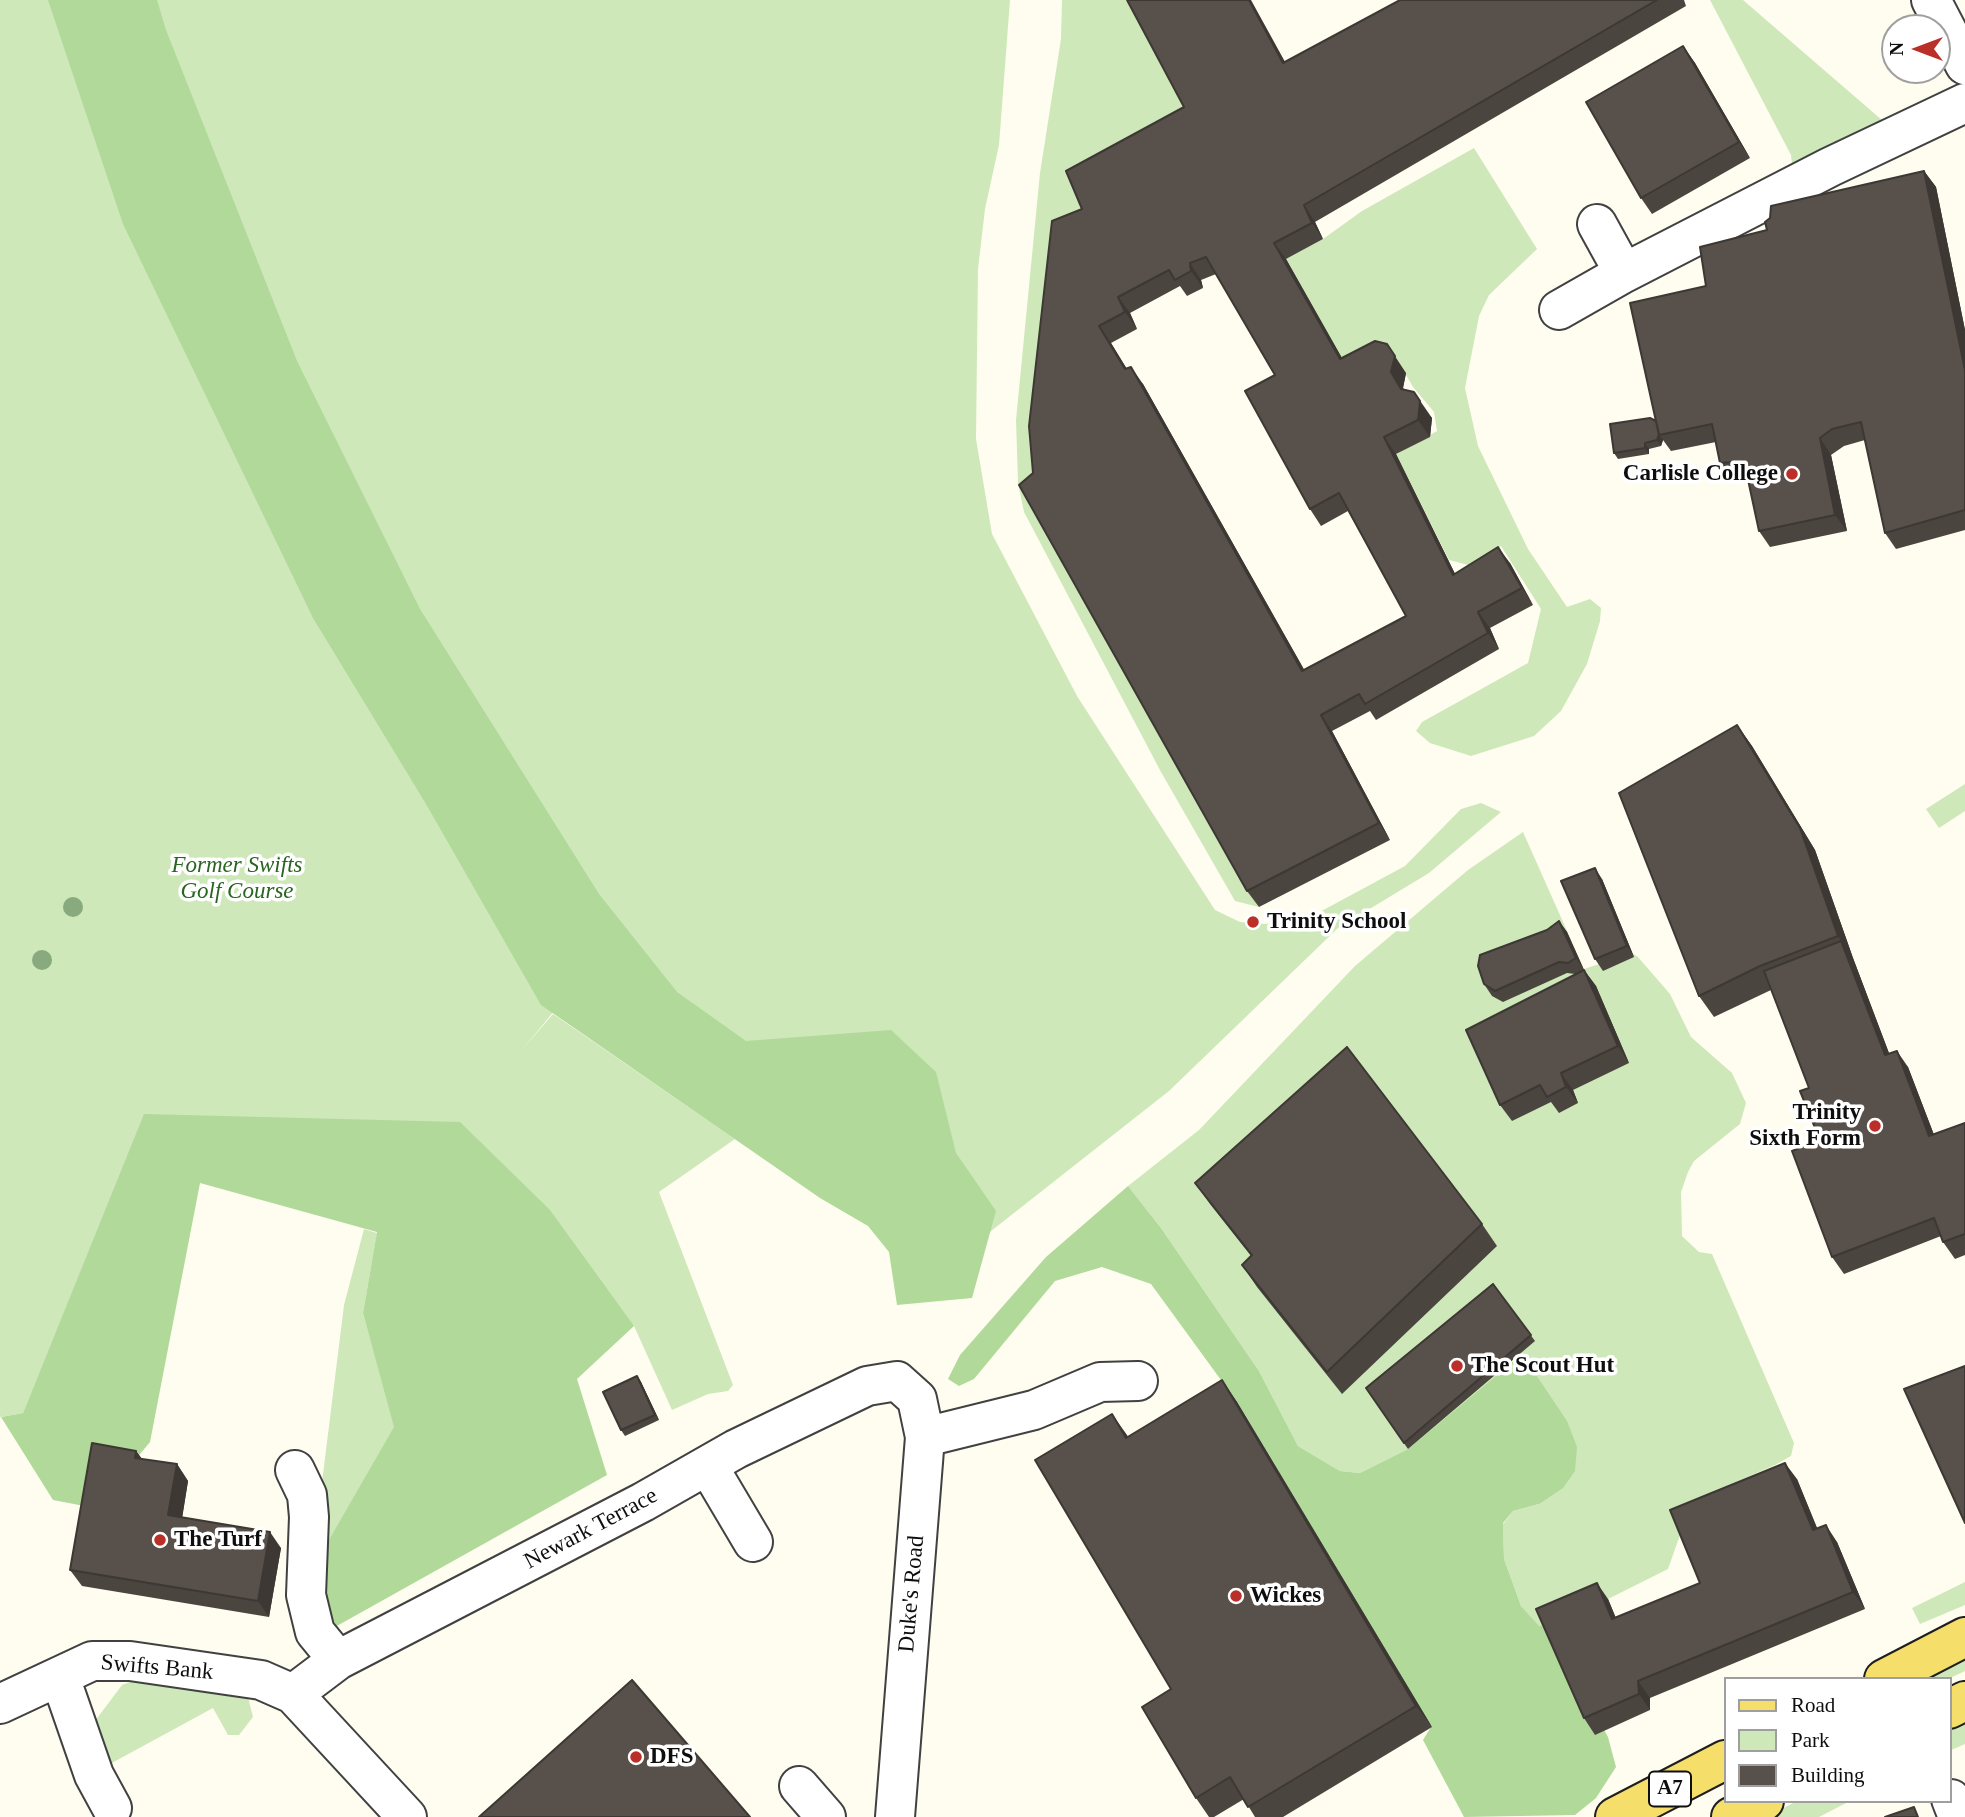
<!DOCTYPE html>
<html>
<head>
<meta charset="utf-8">
<style>
  body { margin:0 }
  #map { position:relative; width:1965px; height:1817px; overflow:hidden; background:#fffdf0; font-family:"Times New Roman",serif }
  canvas { display:block }
  .legend { position:absolute; left:1724px; top:1677px; width:228px; height:126px; box-sizing:border-box; background:#fff; border:2px solid #9f9f9f; margin:0; padding:9px 12px; list-style:none; font-size:21px; color:#0e0e0e }
  .legend li { display:flex; align-items:center; gap:14px; height:35px }
  .legend b { width:35px; border:2px solid #9f9f9f }
  .north { position:absolute; left:1881px; top:14px; width:70px; height:70px; box-sizing:border-box; background:#fff; border:2px solid #9f9f9f; border-radius:50%; rotate:270deg; font-size:19px; font-weight:700; line-height:28px; text-align:center; color:#0e0e0e }
  .north::after { content:''; display:block; margin:auto; width:24px; height:32px; background:#bb2f29; clip-path:polygon(50% 0,100% 100%,50% 72%,0 100%) }
</style>
</head>
<body>
<div id="map">
<canvas width="1965" height="1817"></canvas>
<ul class="legend">
<li><b style="height:9px;background:#f5de6a"></b>Road</li>
<li><b style="height:19px;background:#cee8ba"></b>Park</li>
<li><b style="height:19px;background:#57504b"></b>Building</li>
</ul>
<div class="north">N</div>
</div>
<script>
const context = document.querySelector('canvas').getContext('2d');
context.lineJoin = 'round';
function fillPath(path, color) { context.fillStyle = color; context.fill(path, 'evenodd'); }
const poly = rows => new Path2D(rows.map(r => 'M' + r).join(''));
function strokePath(path, color, width, dash) { context.strokeStyle = color; context.lineWidth = width; context.lineCap = dash ? 'butt' : 'round'; context.setLineDash(dash || []); context.stroke(path); }
function write(font, color, halo, rows, align = 'center') {
  context.font = font + ' "Times New Roman",serif'; context.lineWidth = 7; context.setLineDash([]); context.textBaseline = 'middle'; context.strokeStyle = halo; context.fillStyle = color; for (const [text, x, y, turn = 0] of rows) {
    context.save(); context.translate(x, y); context.rotate((+turn || 0) * Math.PI / 180); context.textAlign = isNaN(turn) ? turn : align; if (halo) context.strokeText(text, 0, 0); context.fillText(text, 0, 0); context.restore();
  }
}
fillPath(poly([
  [0,0,1010,0,999,145,985,209,978,269,976,439,992,534,1077,696,1215,910,1240,922,1264,924,1303,921,1405,866,1461,809,1481,803,1501,812,1429,873,1338,928,1169,1091,939,1272,796,1077,584,975,521,1051,553,1014,735,1139,659,1192,733,1385,728,1391,708,1394,672,1410,634,1326,145,1114,23,1413,0,1417],
  [1062,0,1130,0,1196,124,1094,225,1031,502,1259,907,1235,901,1161,772,1024,512,1018,483,1016,420,1040,173,1061,39],
  [1710,0,1743,0,1890,127,1793,174,1791,155],
  [1474,148,1537,249,1489,295,1479,316,1465,388,1478,446,1528,549,1567,607,1590,599,1601,608,1600,621,1587,664,1561,711,1534,736,1471,756,1430,743,1416,731,1422,722,1528,663,1541,609,1501,546,1472,566,1449,560,1396,454,1437,431,1434,412,1413,387,1398,361,1352,376,1286,259,1323,239,1362,211],
  [1965,784,1965,811,1939,828,1926,809],
  [1523,832,1584,969,1632,953,1638,957,1670,994,1691,1037,1732,1073,1746,1103,1740,1124,1694,1161,1688,1172,1681,1192,1682,1236,1699,1252,1712,1254,1794,1443,1791,1456,1775,1465,1692,1501,1668,1569,1608,1599,1539,1627,1521,1606,1504,1559,1503,1524,1513,1511,1539,1504,1522,1354,1408,1449,1360,1473,1340,1471,1298,1446,1259,1371,1161,1228,1128,1186,1199,1130,1355,966,1468,870],
  [364,1229,377,1233,363,1313,395,1427,311,1571,344,1305],
  [1965,1582,1965,1605,1920,1624,1912,1608],
  [1965,1658,1965,1671,1948,1679,1920,1679],
  [140,1678,248,1697,253,1717,239,1735,228,1735,213,1708,110,1764,106,1779,95,1721,122,1685],
  [1965,1719,1965,1744,1949,1751,1949,1726],
  [1797,1801,1850,1801,1819,1817,1766,1817]
]), '#cee8ba');
fillPath(poly([
  [48,0,157,0,166,30,297,361,420,609,599,894,677,992,746,1041,891,1030,936,1072,956,1153,996,1211,972,1298,897,1305,889,1252,868,1226,820,1198,541,1005,426,804,313,618,123,224],
  [144,1114,460,1122,550,1210,634,1326,577,1379,607,1475,335,1627,309,1589,311,1571,394,1427,363,1313,377,1232,200,1183,150,1442,95,1508,53,1500,1,1417,23,1413],
  [1128,1186,1161,1228,1259,1371,1298,1446,1340,1471,1360,1473,1408,1449,1522,1354,1567,1421,1577,1447,1575,1471,1563,1488,1539,1504,1513,1511,1503,1523,1504,1559,1521,1606,1539,1626,1547,1625,1608,1737,1616,1767,1596,1798,1575,1815,1464,1817,1423,1740,1431,1727,1237,1402,1151,1284,1102,1267,1055,1281,974,1379,959,1386,948,1379,960,1355,1046,1257]
]), '#b1d99a');
const minor = poly([
  [1931,0,1965,65],
  [1624,273,1830,167,1965,103],
  [1559,310,1624,273,1597,224],
  [925,1437,1034,1410,1100,1382,1138,1381],
  [708,1466,753,1542],
  [295,1470,307,1495,309,1517,306,1595,315,1632,338,1660],
  [60,1677,94,1775,112,1808],
  [293,1694,338,1660,643,1502,736,1449,867,1386,897,1381,917,1399,925,1437,895,1817],
  [0,1704,92,1661,130,1661,261,1680,293,1694,407,1817],
  [799,1786,826,1817],
  [1951,1799,1958,1817]
]);
const major = poly([
  [1884,1679,1965,1637],
  [1949,1709,1965,1701],
  [1615,1817,1725,1760],
  [1731,1817,1764,1801]
]);
strokePath(minor, '#414141', 42);
strokePath(major, '#1f1f1f', 42);
strokePath(minor, '#fff', 38);
strokePath(major, '#f5de6a', 38);
context.fillStyle = '#89a97e';
for (const [x, y] of [
  [73,907],
  [42,960]
]) { context.beginPath(); context.arc(x, y, 10, 0, 2 * Math.PI); context.fill(); }
fillPath(poly([
  [1400,0,1684,0,1686,6,1315,222,1323,239,1286,259,1342,358,1406,373,1403,388,1404,390,1432,418,1430,437,1396,454,1455,574,1510,563,1533,605,1490,628,1499,649,1376,720,1370,711,1332,731,1390,840,1259,907,1247,891,1033,473,1082,209,1285,62],
  [1216,274,1275,375,1310,509,1321,526,1348,511,1406,616,1304,670,1143,384,1127,369,1111,343,1137,329,1130,313,1180,286,1187,296,1203,288,1201,280],
  [1683,46,1695,63,1750,158,1652,214,1641,198],
  [1924,171,1936,187,1965,330,1965,530,1896,549,1885,533,1865,440,1844,446,1831,455,1847,531,1770,547,1759,531,1748,478,1732,480,1720,463,1716,442,1671,451,1663,440,1661,446,1649,449,1649,454,1618,459,1614,453,1656,421,1706,286,1767,230],
  [1737,725,1752,746,1815,850,1853,958,1889,1053,1908,1067,1934,1135,1965,1123,1965,1255,1955,1259,1943,1242,1941,1236,1844,1274,1832,1257,1820,1140,1809,1088,1771,990,1714,1017,1699,996],
  [1602,879,1634,957,1603,971,1595,959],
  [1559,921,1567,932,1584,970,1596,986,1629,1063,1573,1090,1578,1103,1559,1113,1551,1102,1512,1121,1500,1105,1575,974,1567,973,1503,1002,1492,996,1484,984],
  [1195,1183,1482,1224,1497,1246,1342,1394,1257,1287,1242,1265,1251,1256,1210,1204],
  [1493,1284,1535,1341,1408,1449,1366,1388],
  [637,1376,641,1382,659,1420,625,1436,621,1430],
  [1222,1380,1237,1402,1432,1727,1283,1817,1255,1817,1244,1799,1214,1817,1209,1817,1196,1798,1171,1689,1128,1437],
  [136,1451,142,1459,177,1464,188,1481,182,1517,281,1548,269,1617,82,1586,70,1570],
  [1797,1479,1817,1529,1837,1542,1865,1609,1650,1698,1650,1710,1595,1735,1584,1718,1608,1599,1616,1618,1700,1583]
]), '#4b4540');
fillPath(poly([
  [1249,0,1251,0,1295,80,1283,63],
  [1683,46,1695,63,1750,158,1739,142],
  [1924,171,1936,187,1965,330,1965,370],
  [1304,205,1315,222,1323,239,1312,223],
  [1274,243,1286,259,1352,376,1340,359],
  [1190,263,1201,280,1203,288,1191,271],
  [1118,297,1130,313,1137,329,1125,312],
  [1099,326,1111,343,1137,386,1125,369],
  [1387,344,1406,373,1403,388,1412,405,1401,389,1391,372],
  [1131,367,1143,384,1314,687,1302,671],
  [1414,392,1432,418,1430,437,1418,420],
  [1661,427,1665,434,1659,435,1663,440,1661,446,1657,440],
  [1384,437,1396,454,1464,592,1453,575],
  [1820,438,1831,455,1847,531,1835,515],
  [1645,443,1649,449,1649,454,1645,448],
  [1498,547,1510,563,1533,605,1522,588],
  [1478,612,1490,628,1499,649,1488,633],
  [1321,715,1332,731,1390,840,1379,823],
  [1737,725,1752,746,1815,850,1853,958,1896,1072,1885,1055,1841,941,1838,936],
  [1595,868,1602,879,1634,957,1627,946],
  [1559,921,1567,932,1584,970,1576,958],
  [1584,970,1596,986,1629,1063,1618,1046],
  [1897,1051,1908,1067,1941,1153,1929,1136],
  [1561,1073,1573,1090,1578,1103,1566,1087],
  [637,1376,641,1382,659,1420,655,1415],
  [1222,1380,1237,1402,1432,1727,1416,1706],
  [1112,1414,1127,1435,1141,1459,1126,1438],
  [136,1451,148,1467,135,1458],
  [1785,1463,1797,1479,1825,1547,1813,1530],
  [177,1464,188,1481,180,1532,168,1515],
  [1826,1525,1837,1542,1865,1609,1853,1592],
  [270,1532,281,1548,269,1617,258,1601],
  [1597,1583,1608,1599,1623,1636,1612,1619],
  [1638,1681,1650,1698,1650,1710,1639,1694]
]), '#3d3834');
const building = poly([
  [1127,0,1249,0,1283,63,1400,0,1657,0,1304,205,1312,223,1274,243,1340,359,1375,341,1387,344,1395,356,1391,372,1401,389,1414,392,1420,401,1418,420,1384,437,1453,575,1498,547,1522,588,1478,612,1488,633,1365,704,1359,694,1321,715,1379,823,1247,891,1019,485,1033,473,1029,426,1052,221,1082,209,1066,171,1184,107,1127,0],
  [1206,257,1275,375,1245,391,1310,509,1339,493,1406,616,1302,671,1131,367,1125,369,1099,326,1125,312,1118,297,1169,270,1175,280,1191,271,1190,263,1206,257],
  [1683,46,1739,142,1641,198,1586,102,1683,46],
  [1924,171,1965,370,1965,510,1885,533,1861,422,1832,429,1820,438,1835,515,1759,531,1744,461,1720,463,1712,424,1659,435,1630,303,1706,286,1700,247,1767,230,1765,222,1770,218,1771,206,1924,171],
  [1650,418,1656,421,1659,434,1657,440,1645,443,1645,448,1614,453,1610,424,1650,418],
  [1737,725,1800,828,1838,936,1760,966,1699,996,1619,793,1737,725],
  [1595,868,1627,946,1595,959,1561,881,1595,868],
  [1559,921,1576,958,1568,963,1559,962,1495,991,1484,984,1478,966,1480,955,1547,930,1559,921],
  [1841,941,1885,1055,1897,1051,1929,1136,1965,1123,1965,1234,1943,1242,1934,1218,1832,1257,1792,1151,1820,1140,1800,1091,1809,1088,1764,971,1841,941],
  [1584,970,1618,1046,1561,1073,1566,1087,1547,1097,1540,1085,1500,1105,1466,1030,1584,970],
  [1347,1047,1482,1224,1327,1372,1242,1265,1252,1255,1195,1183,1347,1047],
  [1493,1284,1531,1335,1404,1443,1366,1388,1493,1284],
  [1965,1366,1965,1523,1904,1389,1965,1366],
  [637,1376,655,1415,621,1430,603,1392,637,1376],
  [1222,1380,1416,1706,1248,1807,1230,1777,1196,1798,1142,1707,1171,1689,1035,1460,1112,1414,1126,1438,1222,1380],
  [92,1443,136,1451,135,1458,177,1464,168,1515,270,1532,258,1601,70,1570,92,1443],
  [1785,1463,1813,1530,1826,1525,1853,1592,1638,1681,1639,1694,1584,1718,1536,1609,1597,1583,1612,1619,1700,1583,1670,1510,1785,1463],
  [632,1680,750,1817,479,1817,632,1680],
  [1914,1807,1918,1817,1885,1817,1914,1807]
]);
fillPath(building, '#57504b');
strokePath(building, '#3d3834', 2);
for (const [x, y, r, color] of [
  [1792,474,7,"#bb2f29"],
  [1253,922,7,"#bb2f29"],
  [1875,1126,7,"#bb2f29"],
  [1457,1366,7,"#bb2f29"],
  [160,1540,7,"#bb2f29"],
  [1236,1596,7,"#bb2f29"],
  [636,1757,7,"#bb2f29"]
]) { const dot = new Path2D(); dot.arc(x, y, r, 0, 2 * Math.PI); context.fillStyle = color; context.fill(dot); strokePath(dot, '#fff', 2.5); }
for (const [x, y, w] of [
  [1670,1789,42]
]) { const box = new Path2D(); box.roundRect(x - w / 2, y - 17.5, w, 35, 5); context.fillStyle = '#fff'; context.fill(box); strokePath(box, '#0e0e0e', 2); }
write('bold 21px', '#0e0e0e', null, [
  ["A7",1670,1789]
]);
write('bold 23px', '#0e0e0e', '#fff', [
  ["Carlisle College",1778,474,"right"],
  ["Trinity School",1267,922],
  ["Trinity",1861,1113,"right"],
  ["Sixth Form",1861,1139,"right"],
  ["The Scout Hut",1471,1366],
  ["The Turf",174,1540],
  ["Wickes",1250,1596],
  ["DFS",650,1757]
], 'left');
write('italic 23px', '#286520', '#fff', [
  ["Former Swifts",237,866],
  ["Golf Course",237,892]
]);
write('23px', '#0e0e0e', '#fff', [
  ["Newark Terrace",591,1529,-28],
  ["Duke's Road",912,1594,-85],
  ["Swifts Bank",157,1668,5]
]);
</script>
</body>
</html>
